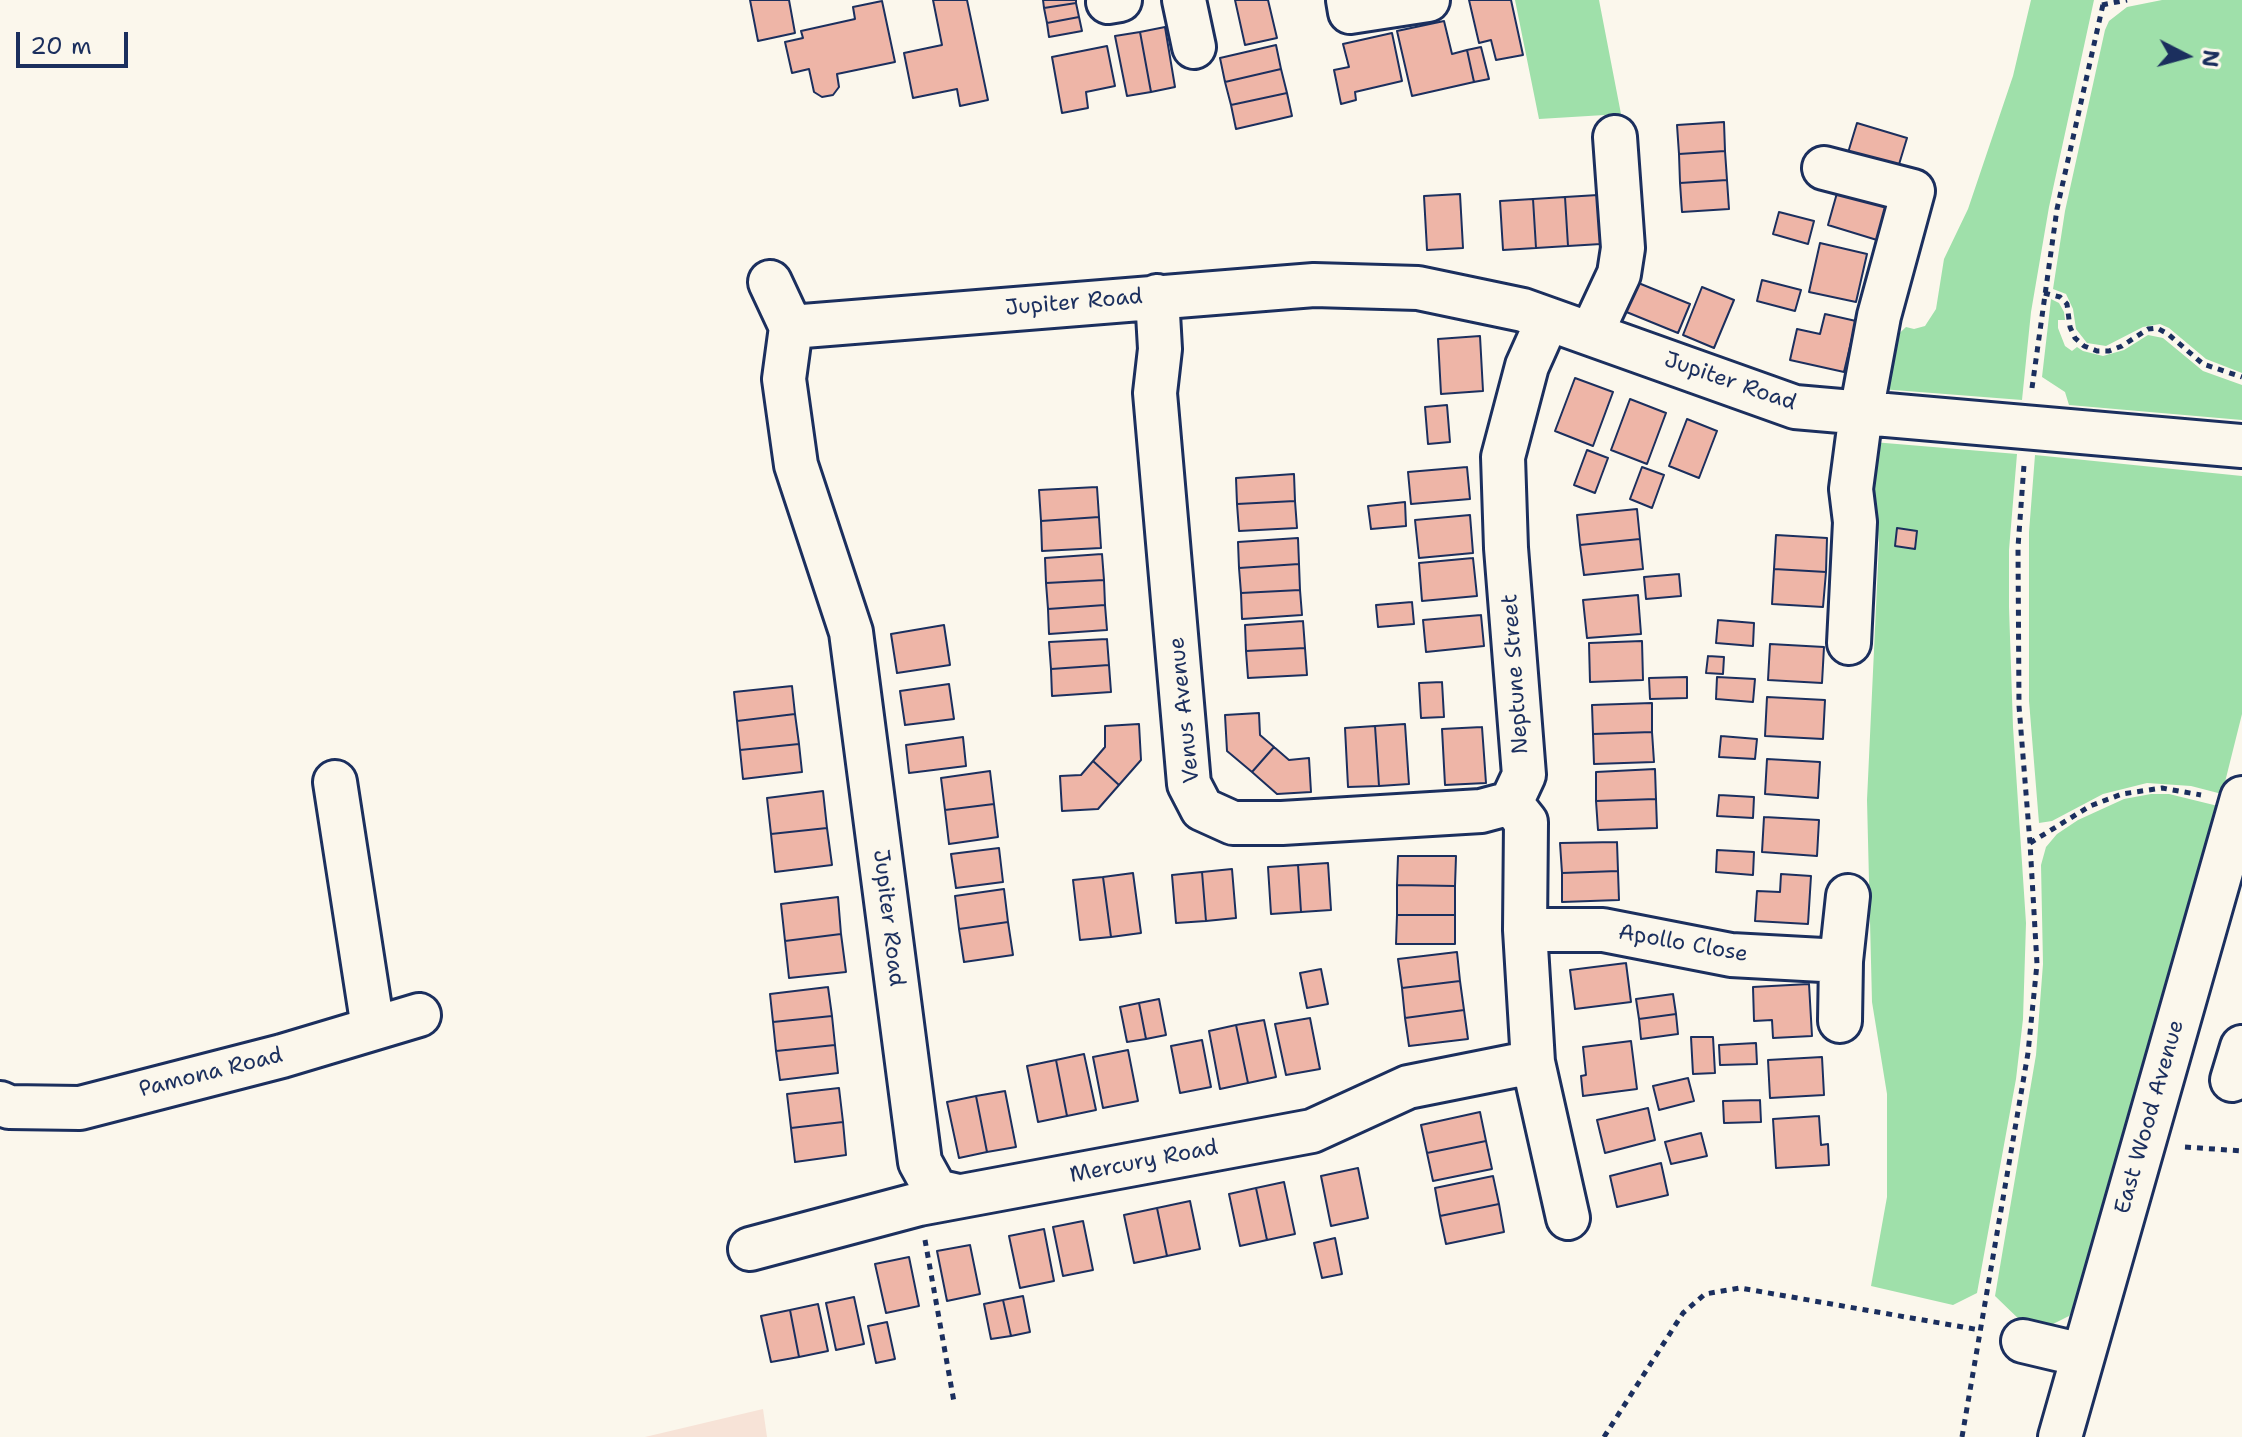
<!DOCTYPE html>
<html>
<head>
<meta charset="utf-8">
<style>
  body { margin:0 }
  #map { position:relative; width:2242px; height:1437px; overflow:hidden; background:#fbf7ec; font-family:"Shantell Sans",sans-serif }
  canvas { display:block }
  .north { position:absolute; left:2146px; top:16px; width:80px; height:80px; -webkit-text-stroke:6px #fbf7ec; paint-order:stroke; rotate:96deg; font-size:22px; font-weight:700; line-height:32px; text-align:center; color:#1b2f5e }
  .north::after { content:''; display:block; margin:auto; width:28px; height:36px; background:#1b2f5e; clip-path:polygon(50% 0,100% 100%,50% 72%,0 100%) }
  .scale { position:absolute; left:16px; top:32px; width:112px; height:36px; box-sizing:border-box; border:4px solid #1b2f5e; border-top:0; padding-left:10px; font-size:24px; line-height:28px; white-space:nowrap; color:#1b2f5e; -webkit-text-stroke:6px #fbf7ec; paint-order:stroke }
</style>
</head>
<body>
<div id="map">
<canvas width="2242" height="1437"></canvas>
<div class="north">N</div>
<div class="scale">20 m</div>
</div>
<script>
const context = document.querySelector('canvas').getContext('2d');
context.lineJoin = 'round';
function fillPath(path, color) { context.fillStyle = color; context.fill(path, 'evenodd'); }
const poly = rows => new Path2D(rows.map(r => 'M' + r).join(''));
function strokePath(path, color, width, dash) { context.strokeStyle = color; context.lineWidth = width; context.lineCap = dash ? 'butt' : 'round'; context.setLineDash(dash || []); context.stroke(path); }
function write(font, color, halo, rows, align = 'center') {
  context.font = font + ' "Shantell Sans",sans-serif'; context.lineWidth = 6; context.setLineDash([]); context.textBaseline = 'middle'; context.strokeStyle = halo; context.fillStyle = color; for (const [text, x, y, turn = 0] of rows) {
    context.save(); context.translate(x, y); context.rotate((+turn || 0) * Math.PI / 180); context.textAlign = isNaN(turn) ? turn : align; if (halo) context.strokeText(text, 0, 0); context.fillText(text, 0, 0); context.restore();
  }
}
fillPath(poly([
  [763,1409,767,1437,645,1437]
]), '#f7e3d7');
fillPath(poly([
  [1515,0,1599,0,1621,114,1539,119],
  [2031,0,2094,0,2049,207,2031,312,2022,400,1881,389,1889,343,1906,327,1914,329,1925,326,1936,309,1944,259,1968,209,2013,76],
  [2162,0,2242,0,2242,373,2206,359,2169,328,2160,324,2143,327,2106,346,2087,343,2076,329,2073,309,2066,294,2053,289,2065,211,2105,30,2109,21,2127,7],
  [2051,299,2059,303,2064,312,2065,320,2058,320,2058,328,2065,346,2072,351,2077,347,2083,351,2103,356,2124,350,2148,335,2163,338,2203,371,2242,385,2242,420,2069,405,2065,392,2042,377],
  [1873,442,2017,454,2009,550,2009,607,2013,727,2026,923,2023,1019,2016,1079,1977,1293,1953,1305,1871,1286,1887,1197,1887,1094,1872,1002,1867,800,1879,543,1876,503,1866,490],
  [2035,455,2242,476,2242,714,2222,794,2191,786,2147,783,2103,794,2052,821,2039,823,2029,701,2029,532],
  [2151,794,2169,794,2218,806,2155,1020,2078,1301,2069,1316,2047,1327,2026,1326,1995,1296,2036,1055,2043,964,2041,865,2046,847,2057,834,2078,820,2124,799]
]), '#9fe0aa');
const building = poly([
  [750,0,789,0,795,33,758,41,750,0],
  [933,0,967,0,988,100,960,106,957,89,913,98,904,53,942,45,933,0],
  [1043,0,1076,0,1076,3,1044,8,1043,0],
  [1235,0,1268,0,1277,38,1245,45,1235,0],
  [1469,0,1511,0,1523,55,1496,60,1491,40,1479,43,1469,0],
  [882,1,895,62,837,74,839,87,833,95,822,97,814,92,809,69,792,73,785,42,803,38,801,31,855,19,853,7,882,1],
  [1076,3,1079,17,1047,23,1044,8,1076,3],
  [1079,17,1082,31,1049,37,1047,23,1079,17],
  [1444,21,1452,54,1467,50,1474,82,1412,96,1397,31,1444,21],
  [1165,27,1175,87,1151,92,1140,32,1165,27],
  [1140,32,1151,92,1127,96,1115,36,1140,32],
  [1392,33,1402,81,1355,92,1356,100,1341,104,1334,70,1349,67,1343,44,1392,33],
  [1276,45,1281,69,1225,82,1220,58,1276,45],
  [1107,46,1115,86,1086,92,1088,108,1062,113,1052,57,1107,46],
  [1481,47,1489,79,1474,82,1467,50,1481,47],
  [1281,69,1287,93,1231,105,1225,82,1281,69],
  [1287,93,1292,116,1236,129,1231,105,1287,93],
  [1724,122,1725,151,1679,154,1677,125,1724,122],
  [1857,123,1907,138,1897,171,1847,156,1857,123],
  [1725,151,1727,180,1680,183,1679,154,1725,151],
  [1727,180,1729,209,1682,212,1680,183,1727,180],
  [1837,193,1887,207,1877,240,1828,225,1837,193],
  [1460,194,1463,248,1427,250,1424,196,1460,194],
  [1598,195,1601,244,1568,246,1565,197,1598,195],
  [1565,197,1568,246,1536,248,1533,199,1565,197],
  [1533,199,1536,248,1503,250,1500,201,1533,199],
  [1779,212,1814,221,1808,244,1773,234,1779,212],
  [1820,243,1867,254,1856,302,1809,292,1820,243],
  [1762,280,1801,290,1795,311,1757,301,1762,280],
  [1636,282,1690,304,1678,333,1624,311,1636,282],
  [1702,287,1734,300,1714,348,1683,335,1702,287],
  [1825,314,1856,321,1844,372,1790,360,1797,329,1820,334,1825,314],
  [1480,336,1483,391,1441,394,1438,339,1480,336],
  [1575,378,1613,392,1593,446,1555,431,1575,378],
  [1630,399,1666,413,1647,464,1611,450,1630,399],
  [1447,405,1450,442,1428,444,1425,407,1447,405],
  [1687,419,1717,431,1699,478,1669,466,1687,419],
  [1587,450,1608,458,1595,493,1574,485,1587,450],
  [1467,467,1470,499,1411,504,1408,472,1467,467],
  [1642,467,1664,475,1652,508,1630,499,1642,467],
  [1294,474,1295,501,1237,504,1236,478,1294,474],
  [1097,487,1099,517,1041,521,1039,490,1097,487],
  [1295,501,1297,528,1239,531,1237,504,1295,501],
  [1405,502,1406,526,1371,529,1368,506,1405,502],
  [1637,509,1640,539,1580,545,1577,515,1637,509],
  [1470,515,1473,553,1419,558,1415,520,1470,515],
  [1099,517,1101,548,1042,551,1041,521,1099,517],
  [1897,528,1917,531,1915,549,1895,546,1897,528],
  [1776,535,1827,538,1826,572,1774,569,1776,535],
  [1298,538,1299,564,1239,568,1238,542,1298,538],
  [1640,539,1643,569,1584,575,1580,545,1640,539],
  [1102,554,1104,580,1046,583,1045,558,1102,554],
  [1473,558,1477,596,1422,601,1419,563,1473,558],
  [1299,564,1300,590,1241,593,1239,568,1299,564],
  [1774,569,1826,572,1823,607,1772,604,1774,569],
  [1679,574,1681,596,1646,599,1644,577,1679,574],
  [1104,580,1105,605,1048,609,1046,583,1104,580],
  [1300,590,1302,615,1242,619,1241,593,1300,590],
  [1638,595,1641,634,1587,638,1583,600,1638,595],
  [1412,602,1414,624,1378,627,1376,605,1412,602],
  [1105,605,1107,630,1049,634,1048,609,1105,605],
  [1481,615,1484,646,1426,652,1423,620,1481,615],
  [1718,620,1754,623,1753,646,1716,643,1718,620],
  [1303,621,1305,648,1246,651,1245,625,1303,621],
  [944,625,950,665,897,673,891,634,944,625],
  [1107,639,1109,665,1051,669,1049,642,1107,639],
  [1642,641,1643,680,1590,682,1589,643,1642,641],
  [1770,644,1824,647,1822,683,1768,680,1770,644],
  [1305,648,1307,675,1248,678,1246,651,1305,648],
  [1708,656,1724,657,1723,674,1706,673,1708,656],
  [1109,665,1111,692,1052,696,1051,669,1109,665],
  [1687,677,1687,698,1650,699,1649,678,1687,677],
  [1717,677,1755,679,1753,702,1716,699,1717,677],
  [1442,682,1444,717,1421,718,1419,683,1442,682],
  [949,684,954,719,905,725,900,691,949,684],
  [792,686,795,714,737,721,734,692,792,686],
  [1767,697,1825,700,1823,739,1765,736,1767,697],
  [1652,703,1652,732,1593,734,1592,705,1652,703],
  [1259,713,1260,735,1274,747,1252,772,1227,751,1225,715,1259,713],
  [795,714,799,744,740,750,737,721,795,714],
  [1139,724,1141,760,1119,785,1093,761,1105,747,1105,726,1139,724],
  [1405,724,1409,784,1379,786,1375,726,1405,724],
  [1375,726,1379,786,1348,787,1345,728,1375,726],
  [1482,727,1486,783,1445,785,1442,729,1482,727],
  [1652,732,1654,762,1594,764,1593,734,1652,732],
  [1721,736,1757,739,1755,759,1719,757,1721,736],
  [963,737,966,766,909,773,906,745,963,737],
  [799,744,802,772,743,779,740,750,799,744],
  [1274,747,1289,760,1309,758,1311,792,1277,794,1252,772,1274,747],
  [1767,759,1820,762,1818,798,1765,794,1767,759],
  [1093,761,1119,785,1098,809,1062,811,1060,776,1081,775,1093,761],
  [1655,769,1656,799,1596,801,1596,772,1655,769],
  [990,771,994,804,945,810,941,778,990,771],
  [823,791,827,828,771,834,767,798,823,791],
  [1719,795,1754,797,1753,818,1717,816,1719,795],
  [1656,799,1657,828,1598,830,1596,801,1656,799],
  [994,804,998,837,949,844,945,810,994,804],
  [1764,817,1819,820,1817,856,1762,852,1764,817],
  [827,828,832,865,775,872,771,834,827,828],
  [1617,842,1618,871,1562,873,1560,843,1617,842],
  [999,848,1003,882,956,888,951,854,999,848],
  [1717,850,1754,852,1753,875,1716,872,1717,850],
  [1398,856,1456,856,1455,886,1397,885,1398,856],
  [1328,863,1331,910,1301,912,1298,865,1328,863],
  [1298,865,1301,912,1271,914,1268,867,1298,865],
  [1232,869,1236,918,1206,921,1202,872,1232,869],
  [1618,871,1619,900,1562,902,1562,873,1618,871],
  [1202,872,1206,921,1176,923,1172,875,1202,872],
  [1133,873,1141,933,1111,937,1103,877,1133,873],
  [1781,874,1811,876,1808,924,1755,921,1757,891,1780,892,1781,874],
  [1103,877,1111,937,1080,940,1073,880,1103,877],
  [1397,885,1455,886,1455,915,1397,915,1397,885],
  [1004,889,1008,922,959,929,955,896,1004,889],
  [838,897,841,934,785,941,781,904,838,897],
  [1397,915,1455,915,1455,944,1396,944,1397,915],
  [1008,922,1013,955,964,962,959,929,1008,922],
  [841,934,846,972,789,978,785,941,841,934],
  [1457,952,1460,981,1402,988,1398,959,1457,952],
  [1626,963,1631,1002,1575,1009,1570,970,1626,963],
  [1321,969,1328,1004,1307,1008,1300,973,1321,969],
  [1460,981,1464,1010,1405,1018,1402,988,1460,981],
  [1809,984,1812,1036,1773,1038,1772,1020,1754,1021,1753,987,1809,984],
  [828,987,832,1016,773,1022,770,994,828,987],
  [1673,994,1676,1014,1639,1019,1636,999,1673,994],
  [1159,999,1166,1035,1146,1039,1139,1003,1159,999],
  [1139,1003,1146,1039,1127,1042,1120,1007,1139,1003],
  [1464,1010,1468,1039,1409,1046,1405,1018,1464,1010],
  [1676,1014,1678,1034,1641,1039,1639,1019,1676,1014],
  [832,1016,835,1045,776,1051,773,1022,832,1016],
  [1310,1018,1320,1069,1286,1075,1275,1024,1310,1018],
  [1264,1020,1276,1077,1248,1083,1236,1025,1264,1020],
  [1236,1025,1248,1083,1220,1089,1209,1031,1236,1025],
  [1691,1037,1713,1037,1715,1073,1693,1074,1691,1037],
  [1202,1040,1211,1087,1180,1093,1171,1046,1202,1040],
  [1631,1041,1637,1089,1583,1096,1581,1076,1586,1075,1583,1047,1631,1041],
  [1756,1043,1757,1064,1720,1065,1719,1045,1756,1043],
  [835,1045,838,1073,780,1080,776,1051,835,1045],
  [1128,1050,1138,1101,1103,1108,1093,1057,1128,1050],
  [1084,1054,1096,1110,1067,1116,1056,1060,1084,1054],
  [1822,1057,1824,1095,1770,1098,1768,1060,1822,1057],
  [1056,1060,1067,1116,1038,1122,1027,1066,1056,1060],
  [1688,1078,1694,1101,1659,1110,1653,1086,1688,1078],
  [839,1088,843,1122,791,1128,787,1094,839,1088],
  [1005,1091,1016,1147,987,1152,976,1096,1005,1091],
  [976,1096,987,1152,959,1158,947,1102,976,1096],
  [1760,1100,1761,1122,1724,1123,1723,1101,1760,1100],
  [1648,1108,1655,1140,1605,1153,1597,1120,1648,1108],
  [1480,1112,1486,1141,1427,1153,1421,1125,1480,1112],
  [1819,1116,1821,1145,1828,1144,1829,1165,1776,1168,1773,1119,1819,1116],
  [843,1122,846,1155,795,1162,791,1128,843,1122],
  [1701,1133,1707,1156,1671,1164,1665,1142,1701,1133],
  [1486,1141,1492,1169,1433,1181,1427,1153,1486,1141],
  [1661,1163,1668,1195,1617,1207,1610,1176,1661,1163],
  [1358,1168,1368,1218,1331,1226,1321,1176,1358,1168],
  [1493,1176,1499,1204,1440,1216,1435,1188,1493,1176],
  [1284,1182,1295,1234,1267,1240,1256,1188,1284,1182],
  [1256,1188,1267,1240,1240,1246,1229,1194,1256,1188],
  [1190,1201,1200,1249,1167,1256,1157,1208,1190,1201],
  [1499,1204,1504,1232,1446,1244,1440,1216,1499,1204],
  [1157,1208,1167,1256,1134,1263,1124,1215,1157,1208],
  [1083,1221,1093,1270,1063,1276,1053,1227,1083,1221],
  [1044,1229,1054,1281,1020,1288,1009,1236,1044,1229],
  [1335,1238,1342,1274,1322,1278,1314,1243,1335,1238],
  [970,1245,980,1294,947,1301,937,1251,970,1245],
  [909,1257,919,1306,886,1313,875,1264,909,1257],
  [1023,1296,1030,1332,1011,1336,1003,1300,1023,1296],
  [854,1297,864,1344,836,1350,826,1303,854,1297],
  [1003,1300,1011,1336,991,1339,984,1304,1003,1300],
  [818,1304,828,1351,799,1357,790,1310,818,1304],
  [790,1310,799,1357,771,1362,761,1316,790,1310],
  [887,1322,895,1359,876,1363,868,1326,887,1322]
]);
fillPath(building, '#eeb5a7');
strokePath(building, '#1b2f5e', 2);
const minor = poly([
  [1184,0,1194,47],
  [1348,0,1350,12,1428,0],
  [1108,2,1120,0],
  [1824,168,1913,191,1879,316,1861,413,1851,489,1855,522,1849,643],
  [770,282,791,327],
  [1157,296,1160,349,1155,393,1189,784,1202,809,1233,823,1282,823,1481,811,1511,803],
  [791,327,1314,285,1418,288,1523,310,1795,407,2242,446],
  [791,327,784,379,796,465,851,632,920,1162,936,1191,958,1196],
  [1591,334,1619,274,1623,248,1615,137],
  [335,782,373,1028],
  [1511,803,1524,775,1506,548,1503,457,1527,366,1548,319],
  [1511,803,1526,822,1525,930,1533,1062,1568,1218],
  [1525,930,1603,930,1731,955,1841,961],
  [1840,1021,1841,961,1848,896],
  [2232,1080,2242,1047],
  [0,1103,9,1107,80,1108,282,1056,419,1015],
  [750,1249,919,1204,1312,1131,1408,1087,1533,1062],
  [2023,1341,2082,1355],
  [2060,1437,2242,798]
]);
strokePath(minor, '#1b2f5e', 48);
strokePath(poly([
  [2102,5,2127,0],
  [2044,293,2060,297,2067,304,2070,327,2075,338,2084,346,2097,351,2109,351,2122,346,2148,329,2157,328,2168,334,2203,364,2242,377],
  [2032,388,2057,209,2104,0],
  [2030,843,2090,806,2122,794,2162,788,2201,795],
  [2185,1147,2242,1151],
  [925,1240,954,1402],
  [1604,1437,1683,1313,1705,1294,1740,1288,1980,1330],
  [1962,1437,2028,1053,2037,964,2030,843,2019,706,2018,547,2024,465]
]), '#1b2f5e', 5, [6, 6]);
strokePath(minor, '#fbf7ec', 42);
write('22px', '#1b2f5e', '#fbf7ec', [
  ["Jupiter Road",1074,303,-5],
  ["Jupiter Road",1730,382,19],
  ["Neptune Street",1516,674,-94],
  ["Venus Avenue",1185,710,-96],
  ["Jupiter Road",888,918,83],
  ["Apollo Close",1683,944,10],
  ["Pamona Road",211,1073,-14],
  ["East Wood Avenue",2150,1117,-74],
  ["Mercury Road",1144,1162,-11]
]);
</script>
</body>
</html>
